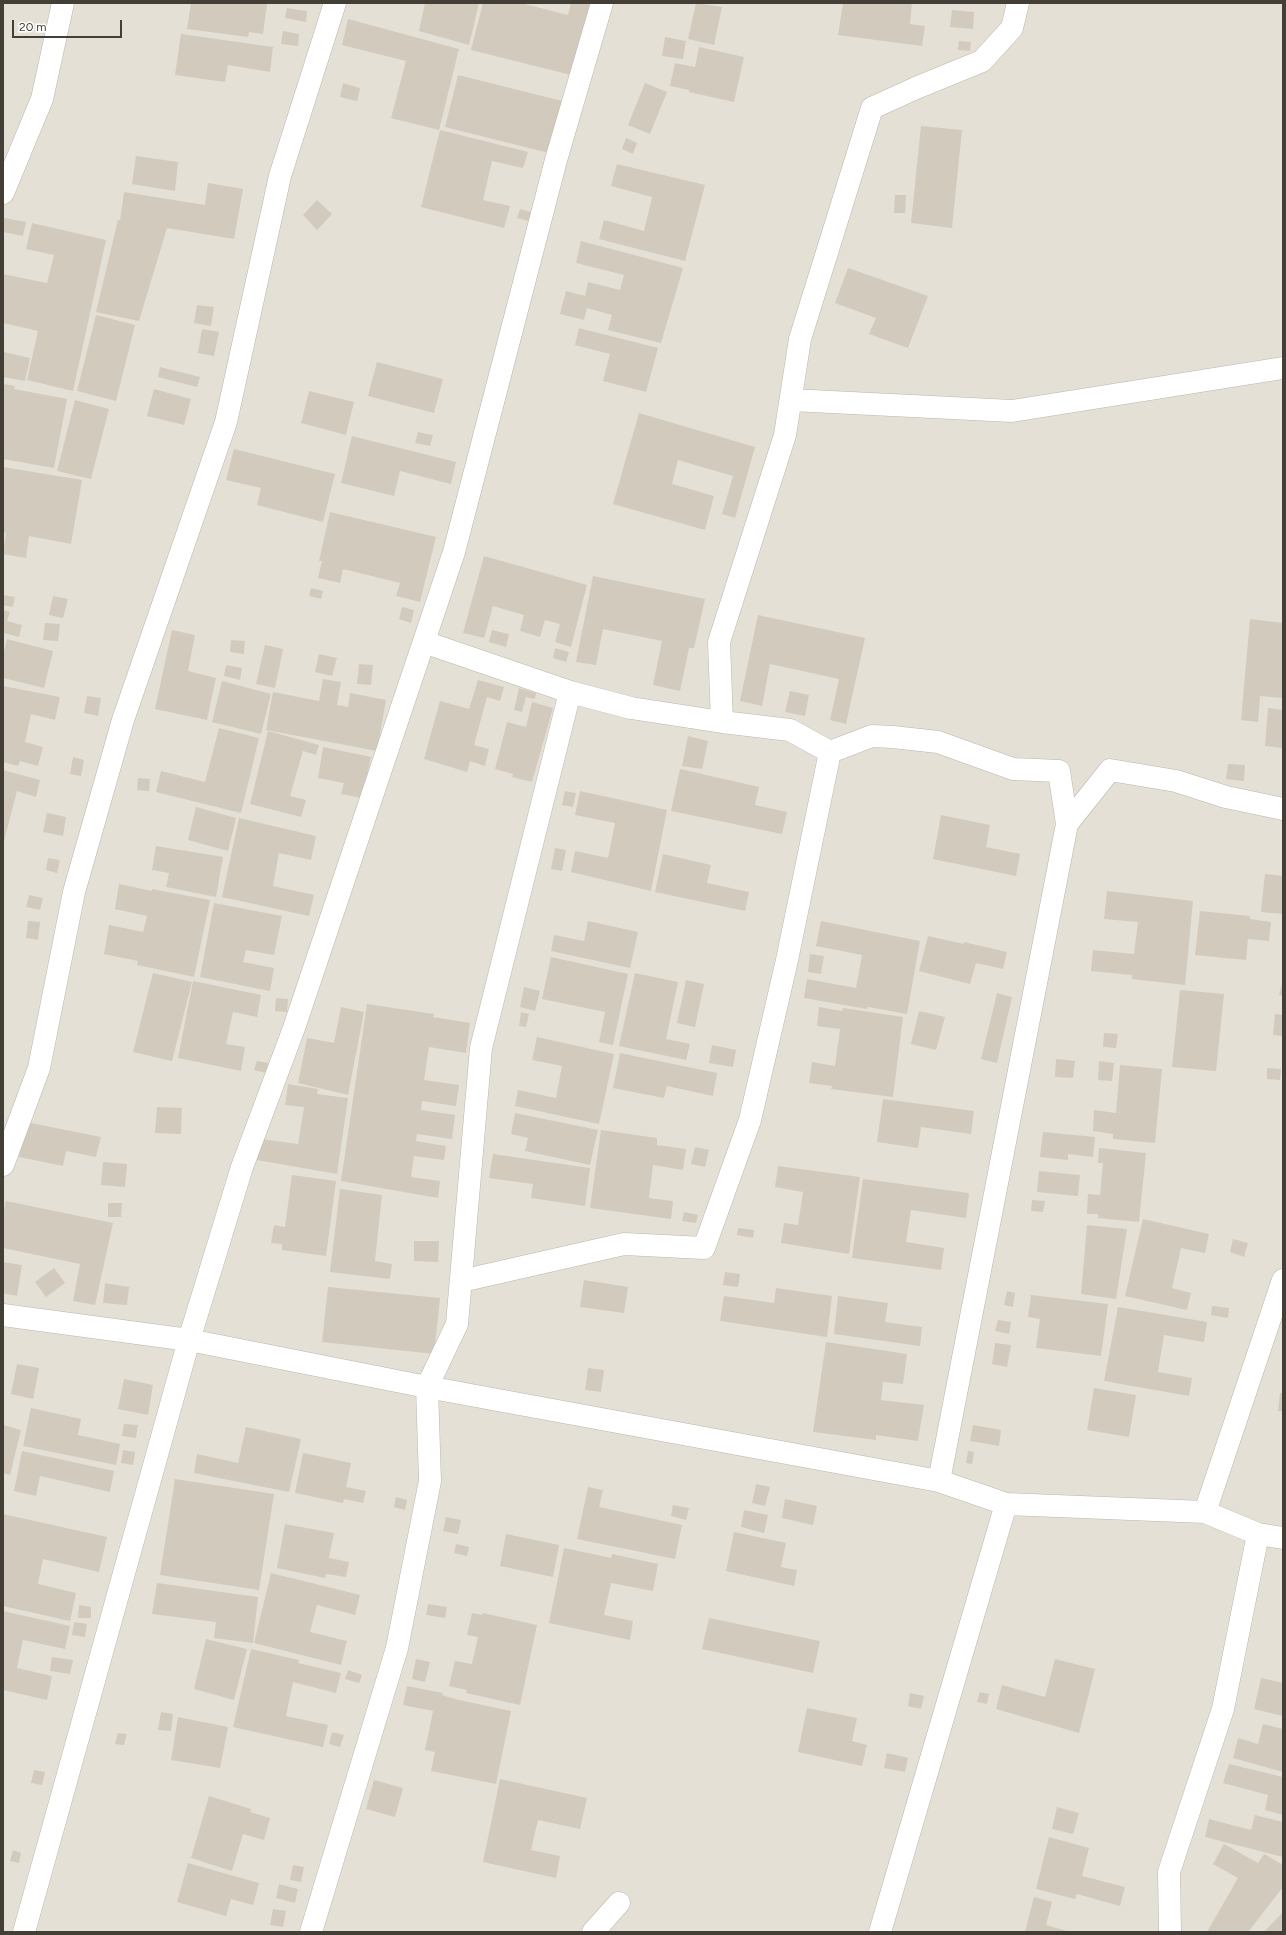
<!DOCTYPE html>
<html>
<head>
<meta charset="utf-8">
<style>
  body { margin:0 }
  #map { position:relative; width:1286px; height:1935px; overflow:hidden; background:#f2eee7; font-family:Figtree,sans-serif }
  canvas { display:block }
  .frame { position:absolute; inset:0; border:4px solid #443f36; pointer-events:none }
  .scale { position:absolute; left:12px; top:20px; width:110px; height:18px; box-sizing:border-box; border:2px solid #443f36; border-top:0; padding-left:5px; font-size:12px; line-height:14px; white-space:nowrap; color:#443f36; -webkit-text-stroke:3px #fff; paint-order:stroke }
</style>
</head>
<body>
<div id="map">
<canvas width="1286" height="1935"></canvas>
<div class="frame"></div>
<div class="scale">20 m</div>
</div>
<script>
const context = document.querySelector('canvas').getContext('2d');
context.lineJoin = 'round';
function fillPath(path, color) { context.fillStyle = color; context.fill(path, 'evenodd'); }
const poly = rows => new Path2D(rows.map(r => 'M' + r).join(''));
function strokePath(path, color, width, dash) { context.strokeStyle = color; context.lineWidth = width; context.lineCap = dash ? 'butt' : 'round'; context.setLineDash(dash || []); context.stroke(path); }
fillPath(poly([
  [3,3,1283,3,1283,1932,3,1932]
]), '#e5e0d5');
fillPath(poly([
  [191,3,267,4,263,34,249,32,248,37,187,29],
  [425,3,479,3,469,45,419,31],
  [483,3,521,3,568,15,571,3,598,3,579,77,471,50],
  [696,3,722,7,714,45,688,39],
  [843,3,912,3,910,24,925,26,922,46,838,35],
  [287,8,307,11,306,22,285,18],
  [952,10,974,12,973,29,950,27],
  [348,19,459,49,439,130,391,118,406,61,342,45],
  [283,31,299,34,298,46,281,44],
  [181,34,273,47,270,72,228,65,225,82,175,75],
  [665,37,686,41,683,59,662,56],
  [959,41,971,42,970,51,958,50],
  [699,47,744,57,734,102,689,92,689,90,670,86,675,63,695,67],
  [458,75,566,102,553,154,445,127],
  [343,83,360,88,357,101,340,97],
  [645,83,667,92,650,134,628,125],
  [921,126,962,130,952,228,911,223],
  [440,130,528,152,523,168,492,161,483,200,510,206,504,228,421,207],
  [626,138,637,143,633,154,622,149],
  [136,156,178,162,175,191,132,184],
  [617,164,705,185,685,261,599,239,604,220,644,231,652,197,611,186],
  [208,183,243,189,234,239,167,228,139,321,96,312,118,220,120,220,124,192,205,205],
  [895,195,906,195,905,213,894,213],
  [317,200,332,214,317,230,303,215],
  [520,209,531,212,528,221,517,218],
  [4,218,26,222,23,236,3,232],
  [32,223,106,240,73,391,27,380,38,331,3,323,3,274,47,283,54,255,26,249],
  [581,241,683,268,661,343,608,330,612,315,587,308,584,320,560,314,566,291,585,296,588,282,620,290,624,275,576,263],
  [848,268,928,296,908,348,869,334,876,318,835,303],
  [197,305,214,307,211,326,194,323],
  [96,315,135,325,116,401,77,391],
  [579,328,658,348,646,392,603,381,610,354,575,345],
  [202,329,219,332,214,356,198,353],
  [4,352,30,358,25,381,3,377],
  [377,362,443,379,434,413,368,396],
  [160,367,200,377,197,387,158,377],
  [3,384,15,386,14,389,67,399,54,468,3,459],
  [154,389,191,399,184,425,147,416],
  [309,391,354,402,346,435,301,423],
  [75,400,109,409,91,479,57,471],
  [639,413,755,447,735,518,722,514,733,476,678,460,672,484,714,496,705,530,613,504],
  [418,432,433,435,430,446,415,443],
  [352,436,456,462,451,484,400,471,394,496,341,483],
  [234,449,335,474,323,522,257,505,261,488,226,480],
  [3,467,82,480,71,544,29,536,26,558,3,554,6,533,3,532],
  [330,512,436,537,420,602,396,596,400,583,343,569,340,583,318,578,322,561,319,561],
  [484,556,587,585,571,647,555,642,560,624,545,620,540,637,520,631,524,615,493,606,484,638,463,633],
  [593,576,705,599,694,648,689,648,680,691,653,685,662,641,603,629,596,665,576,662],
  [311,588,323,591,321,599,309,596],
  [3,595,15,597,13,607,3,605],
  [53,596,68,599,63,618,49,615],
  [402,607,414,610,411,623,399,619],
  [3,610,10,612,7,621,22,625,19,637,4,633,3,636],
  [758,615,865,638,846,724,830,720,839,679,770,664,762,706,740,701],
  [1250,619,1283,623,1283,698,1260,696,1258,722,1241,720],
  [45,623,60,624,58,641,43,640],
  [172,630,195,635,188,671,216,678,207,720,155,709],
  [492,630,509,634,506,647,489,642],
  [7,639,53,651,44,688,3,678,3,655],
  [231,640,245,641,244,654,230,652],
  [265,645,283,649,275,688,256,684],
  [555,648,569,652,566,662,553,658],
  [319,654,337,658,332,676,315,672],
  [359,664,373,665,371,685,357,684],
  [226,665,242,668,240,680,224,676],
  [323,679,341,682,337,705,348,707,350,693,386,700,377,751,266,730,273,692,319,701],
  [478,680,504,687,500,701,487,697,474,745,489,749,485,766,470,761,467,772,424,759,440,701,469,709],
  [222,681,271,694,261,734,212,722],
  [3,686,60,697,55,720,31,714,25,742,43,747,38,766,20,761,18,766,3,762],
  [519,688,536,693,535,699,526,697,522,712,514,710],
  [790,691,809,695,805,716,785,712],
  [87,696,101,698,98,716,84,713],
  [532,702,553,708,532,782,512,777,513,774,495,769,507,722,526,727],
  [1268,708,1283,710,1283,748,1265,746],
  [219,728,259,738,241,813,156,792,161,771,205,782],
  [268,731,319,745,316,755,303,751,290,796,306,800,301,817,250,804],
  [688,736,708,741,702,769,682,766],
  [323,747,371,757,362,798,341,794,344,783,318,778],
  [73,757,84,760,81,776,70,774],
  [1228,764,1245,765,1244,781,1226,779],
  [680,769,759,787,755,805,787,812,782,834,671,811],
  [3,770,40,780,36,797,17,791,4,841],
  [138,778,150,779,149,791,137,790],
  [565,791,576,793,573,807,562,805],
  [580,791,667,810,651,891,571,872,575,851,608,858,615,823,575,815],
  [196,807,236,818,228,851,188,840],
  [47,813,66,817,63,836,43,832],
  [941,815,990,825,986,847,1020,854,1016,876,933,859],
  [239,818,316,836,311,860,279,853,273,886,314,895,309,916,222,897],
  [156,846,223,857,216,897,166,887,169,873,152,870],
  [555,848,566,850,562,871,551,869],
  [663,854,711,865,707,883,749,892,745,911,655,892],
  [48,858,60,860,57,873,46,870],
  [1265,874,1283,876,1283,914,1261,912],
  [119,884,152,891,152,889,210,900,194,977,137,965,138,961,104,954,109,925,143,932,147,916,115,909],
  [1107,891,1193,901,1185,985,1132,979,1132,975,1091,971,1093,950,1134,954,1138,922,1104,919],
  [29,895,43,898,40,910,26,907],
  [214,903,282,916,274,955,246,950,243,962,274,968,270,991,200,977],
  [1200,911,1250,916,1250,919,1271,922,1269,941,1248,939,1246,960,1195,955],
  [28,921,40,922,38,940,26,938],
  [588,921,638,932,630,968,551,951,554,935,584,941],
  [821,921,920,941,907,1014,868,1007,867,1009,804,998,807,979,856,988,862,955,816,946],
  [928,936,964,944,964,942,1007,952,1003,969,976,963,970,984,919,971],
  [810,954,824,956,821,974,808,972],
  [551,957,628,974,613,1045,599,1042,605,1012,542,999],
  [153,973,192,982,172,1061,133,1052],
  [635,973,678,982,666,1039,690,1044,686,1060,619,1046],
  [686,980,704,984,695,1027,677,1023],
  [193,981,261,995,257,1017,233,1012,226,1044,245,1047,241,1071,178,1058],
  [1283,981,1283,996,1279,995],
  [524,987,540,991,535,1011,520,1007],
  [1180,990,1224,994,1216,1071,1172,1067],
  [997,993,1012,997,997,1063,981,1059],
  [276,998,288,999,287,1012,275,1011],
  [367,1004,434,1014,433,1017,470,1023,466,1053,429,1047,424,1080,459,1085,456,1106,422,1101,421,1110,455,1115,452,1139,417,1134,416,1141,446,1146,444,1160,414,1156,411,1177,440,1181,438,1198,341,1181],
  [341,1007,364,1012,348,1095,298,1083,307,1038,334,1043],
  [819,1007,842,1011,843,1008,903,1017,893,1097,831,1089,832,1086,809,1083,812,1062,835,1066,840,1029,817,1026],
  [919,1011,945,1017,936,1050,911,1044],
  [521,1012,529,1014,526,1027,519,1026],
  [1275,1014,1283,1015,1283,1036,1273,1035],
  [1104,1033,1118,1034,1116,1048,1103,1047],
  [537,1037,614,1054,599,1124,515,1106,518,1090,556,1098,562,1066,532,1060],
  [712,1045,736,1050,733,1067,709,1063],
  [620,1053,717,1073,713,1096,667,1086,664,1098,613,1088],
  [1056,1059,1075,1061,1073,1078,1055,1077],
  [257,1061,268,1063,266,1073,254,1070],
  [1099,1061,1114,1063,1112,1081,1098,1080],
  [1120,1065,1162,1069,1155,1143,1113,1139,1113,1134,1093,1131,1094,1110,1116,1113],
  [1267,1068,1281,1069,1280,1080,1267,1079],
  [288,1084,318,1089,317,1094,348,1098,337,1174,257,1160,261,1139,298,1144,304,1107,285,1105],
  [883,1099,974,1111,971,1134,921,1127,918,1148,877,1142],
  [157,1107,182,1108,181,1134,155,1133],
  [515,1113,598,1130,590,1165,525,1151,528,1138,511,1134],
  [26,1122,101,1137,96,1157,66,1151,63,1166,19,1157],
  [601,1130,657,1138,657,1145,686,1149,683,1170,653,1165,649,1198,673,1201,671,1219,590,1208],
  [1043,1132,1095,1137,1093,1157,1068,1154,1068,1160,1040,1157],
  [695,1147,709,1150,705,1167,691,1164],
  [1099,1148,1146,1153,1139,1222,1098,1218,1098,1214,1087,1214,1088,1194,1100,1195,1103,1163,1098,1163],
  [493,1154,590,1168,585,1206,531,1198,533,1184,489,1178],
  [103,1162,127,1164,125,1187,101,1185],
  [778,1166,860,1177,849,1254,781,1243,784,1223,798,1225,803,1192,775,1187],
  [1039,1171,1080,1175,1078,1196,1037,1192],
  [292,1175,336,1181,326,1256,282,1250,282,1244,271,1243,274,1225,285,1227],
  [863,1179,969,1193,966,1218,911,1210,906,1242,944,1248,941,1270,852,1258],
  [340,1189,382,1195,375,1261,392,1264,390,1279,330,1272],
  [1032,1200,1045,1201,1043,1212,1031,1211],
  [6,1201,113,1223,95,1305,73,1301,80,1264,3,1248,3,1213],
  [108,1203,122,1203,121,1217,108,1217],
  [684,1212,698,1215,696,1223,682,1221],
  [1143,1219,1209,1234,1205,1253,1181,1248,1172,1288,1191,1293,1187,1310,1125,1296],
  [1087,1225,1127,1229,1116,1299,1081,1294],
  [738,1228,754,1230,753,1238,737,1235],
  [1233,1239,1248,1243,1244,1257,1230,1252],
  [414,1241,439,1241,438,1262,414,1261],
  [3,1262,22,1265,17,1296,3,1293],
  [54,1268,65,1283,46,1297,35,1282],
  [725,1272,740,1274,738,1287,723,1285],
  [584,1280,628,1287,624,1313,580,1307],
  [105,1283,129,1287,127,1305,103,1303],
  [328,1287,440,1298,434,1354,322,1342],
  [776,1288,832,1296,827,1337,720,1321,724,1296,774,1303],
  [1007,1291,1015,1293,1013,1307,1004,1305],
  [1031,1295,1108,1304,1101,1356,1036,1348,1040,1319,1028,1317],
  [838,1296,888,1303,885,1322,922,1327,920,1346,834,1334],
  [1212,1306,1229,1308,1228,1318,1211,1315],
  [1118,1307,1207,1322,1204,1342,1164,1335,1158,1372,1192,1378,1189,1396,1104,1381],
  [998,1320,1011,1322,1009,1334,995,1331],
  [826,1342,907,1354,903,1384,883,1382,881,1400,924,1405,918,1441,876,1435,876,1440,813,1432],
  [995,1343,1011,1345,1007,1367,992,1364],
  [17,1364,39,1368,33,1399,11,1394],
  [588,1368,604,1370,601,1392,585,1390],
  [124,1379,153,1385,148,1415,118,1409],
  [1094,1388,1136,1395,1129,1437,1087,1430],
  [1280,1393,1283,1393,1283,1411,1278,1411],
  [31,1408,81,1419,78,1435,120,1444,116,1465,23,1446],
  [124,1424,138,1425,136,1438,122,1436],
  [3,1425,21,1430,10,1475,3,1473],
  [973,1425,1001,1430,999,1446,970,1441],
  [246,1427,301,1439,289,1492,194,1473,197,1454,238,1463],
  [123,1450,135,1452,133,1465,121,1463],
  [22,1451,114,1471,110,1492,40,1476,36,1496,14,1491],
  [968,1451,974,1452,972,1464,966,1463],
  [303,1453,351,1463,346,1487,366,1491,363,1503,344,1499,343,1503,295,1493],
  [175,1479,274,1494,259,1590,160,1575],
  [756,1484,770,1487,765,1506,752,1503],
  [588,1487,603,1490,599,1507,682,1525,675,1559,577,1539],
  [396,1497,407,1500,405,1510,394,1507],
  [785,1499,817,1506,813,1525,782,1518],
  [673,1505,689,1508,686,1520,671,1516],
  [744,1510,768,1515,764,1533,741,1527],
  [3,1514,107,1537,99,1572,43,1559,38,1584,76,1593,70,1621,3,1606],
  [446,1517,461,1520,458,1534,443,1531],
  [285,1524,334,1533,329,1558,349,1562,346,1577,326,1574,325,1578,277,1568],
  [734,1532,786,1543,781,1567,797,1570,794,1586,726,1571],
  [506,1534,559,1545,553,1577,500,1566],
  [456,1544,469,1547,467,1556,454,1553],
  [564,1548,611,1558,612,1554,658,1564,653,1591,611,1583,604,1615,633,1621,630,1640,549,1623],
  [271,1573,360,1595,355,1615,317,1605,310,1632,347,1641,341,1665,254,1643],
  [157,1583,258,1597,253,1643,214,1638,216,1622,152,1614],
  [428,1604,447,1607,445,1618,426,1615],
  [79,1605,91,1607,91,1618,78,1618],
  [3,1611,70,1626,65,1649,23,1640,17,1668,52,1676,47,1700,3,1690],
  [472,1613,482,1615,483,1613,537,1625,520,1705,466,1693,467,1690,449,1686,455,1661,472,1664,478,1637,467,1635],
  [709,1618,820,1641,813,1673,702,1649],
  [74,1622,87,1624,85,1637,72,1635],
  [206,1639,247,1649,234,1700,194,1689],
  [251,1649,299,1660,298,1663,341,1673,336,1693,293,1682,286,1716,328,1725,323,1747,233,1727],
  [52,1657,73,1660,70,1674,50,1671],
  [416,1659,430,1662,425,1682,412,1679],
  [1055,1659,1095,1669,1079,1733,996,1709,1002,1685,1045,1697],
  [348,1670,362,1675,359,1683,345,1679],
  [1261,1678,1283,1683,1283,1716,1254,1709],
  [407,1686,443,1693,442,1695,459,1700,511,1711,496,1784,431,1771,435,1752,425,1750,433,1711,403,1705],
  [980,1692,989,1694,987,1704,977,1702],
  [910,1693,924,1696,921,1709,908,1706],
  [807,1708,857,1718,852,1741,867,1745,862,1766,798,1752],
  [161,1712,173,1714,171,1731,158,1730],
  [178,1717,228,1727,220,1768,171,1760],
  [1263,1724,1283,1729,1283,1772,1233,1758,1238,1738,1258,1744],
  [332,1732,344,1735,340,1747,329,1744],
  [118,1733,127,1734,124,1745,115,1744],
  [887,1753,908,1758,905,1772,884,1768],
  [1229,1764,1283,1777,1283,1815,1265,1810,1268,1795,1223,1783],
  [34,1770,45,1772,42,1785,31,1783],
  [500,1779,587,1798,580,1829,538,1820,531,1850,560,1856,556,1878,483,1862],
  [374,1780,403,1788,395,1817,366,1809],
  [209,1796,251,1809,250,1812,270,1818,264,1840,243,1834,232,1871,191,1858],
  [1057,1807,1079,1813,1073,1834,1052,1829],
  [1255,1815,1283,1822,1283,1857,1205,1837,1209,1819,1251,1830],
  [1049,1837,1089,1848,1082,1876,1125,1887,1120,1906,1077,1894,1075,1899,1036,1889],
  [1224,1844,1258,1863,1264,1854,1283,1865,1283,1887,1248,1932,1207,1932,1238,1878,1213,1864],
  [13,1850,21,1853,19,1863,10,1861],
  [188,1863,259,1883,253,1905,231,1899,226,1916,177,1902],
  [293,1865,304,1867,301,1882,290,1880],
  [279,1884,298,1889,295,1903,276,1898],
  [1034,1897,1052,1902,1046,1925,1070,1932,1025,1932],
  [273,1909,286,1911,283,1927,270,1925],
  [1283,1912,1283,1932,1264,1932]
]), '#d2cabd');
const minor = poly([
  [3,193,42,99,63,3],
  [791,400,1012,411,1283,368],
  [570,692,631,708,722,722,790,730,830,752,872,736,893,737,938,742,1013,769,1059,771,1067,824,1110,770,1176,781,1226,797,1283,809],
  [722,722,719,642,785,435,800,339,872,108,916,88,982,61,1012,28,1018,3],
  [3,1165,39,1068,74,892,123,720,226,422,280,176,335,3],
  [461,1281,624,1244,704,1248,750,1120,787,960,830,752],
  [3,1315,189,1340,427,1387,939,1481,1006,1504,1205,1512,1258,1534,1283,1538],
  [939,1481,1067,824],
  [1205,1512,1283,1280],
  [24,1932,189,1340,242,1167,294,1028,454,552,556,160,602,3],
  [311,1932,397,1648,430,1481,427,1387,457,1324,481,1048,570,692,424,642],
  [593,1932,619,1903],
  [880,1932,1006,1504],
  [1170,1932,1169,1872,1223,1709,1258,1534]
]);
strokePath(minor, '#bcb6aa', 23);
strokePath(minor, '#fff', 22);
</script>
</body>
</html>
